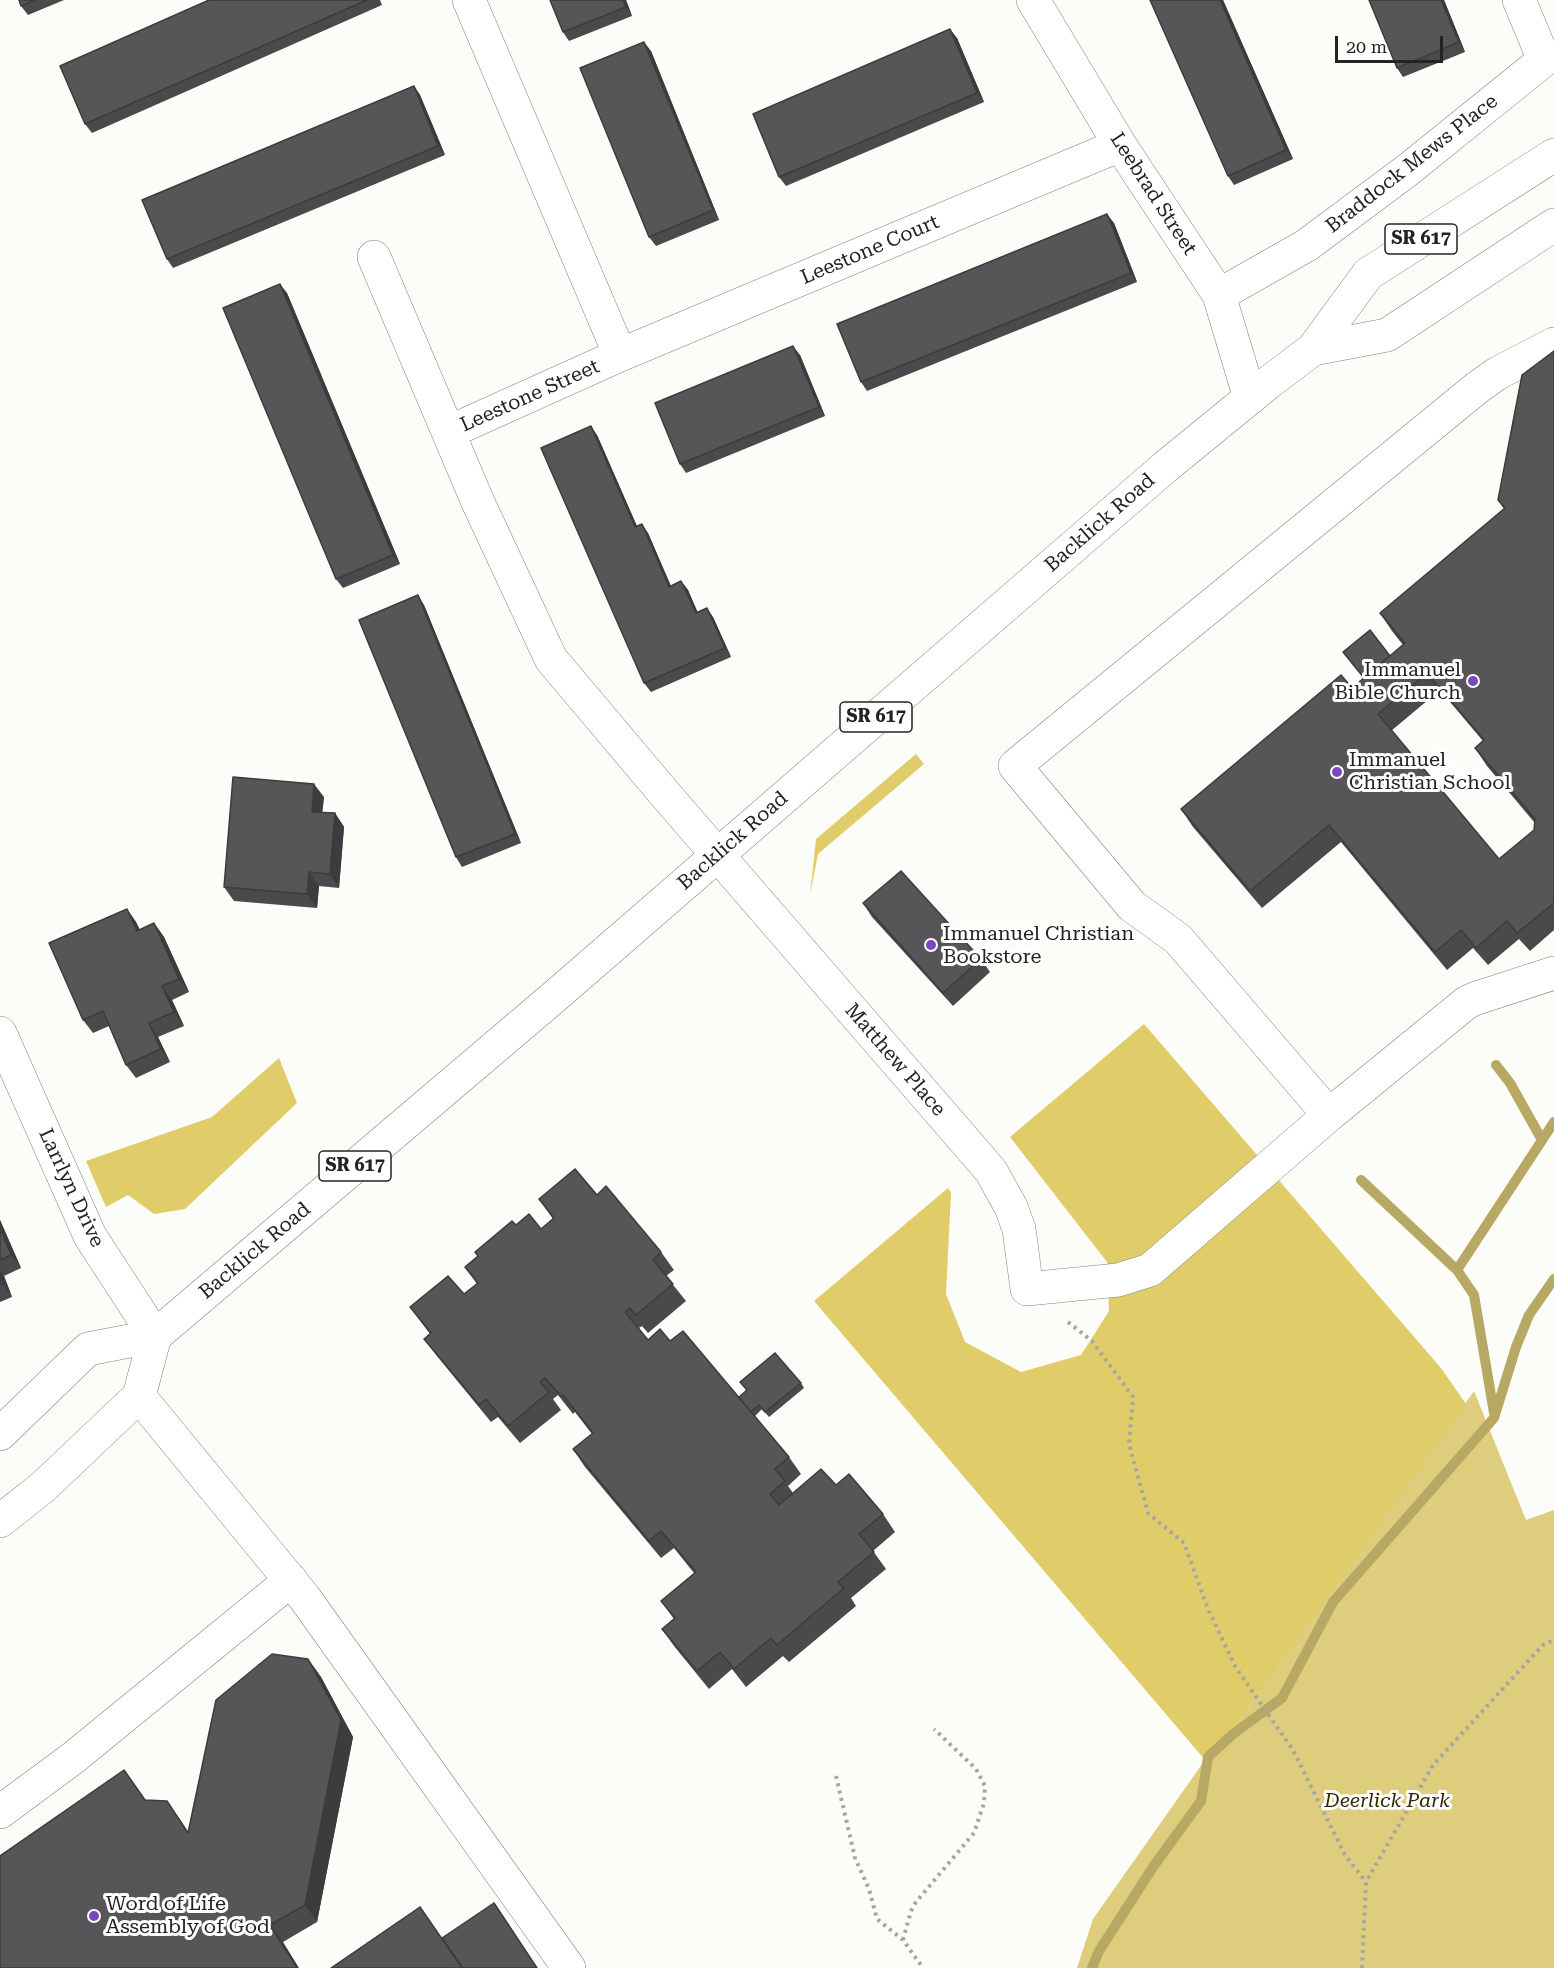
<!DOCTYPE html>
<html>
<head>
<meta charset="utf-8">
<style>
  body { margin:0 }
  #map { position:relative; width:1554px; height:1968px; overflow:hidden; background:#fcfcf8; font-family:"Roboto Serif",serif }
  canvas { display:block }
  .scale { position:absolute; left:1335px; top:36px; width:108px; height:27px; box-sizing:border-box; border:3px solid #242322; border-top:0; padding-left:8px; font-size:18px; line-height:21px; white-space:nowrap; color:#242322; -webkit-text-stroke:4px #fff; paint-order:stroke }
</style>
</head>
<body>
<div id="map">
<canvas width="1554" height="1968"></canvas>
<div class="scale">20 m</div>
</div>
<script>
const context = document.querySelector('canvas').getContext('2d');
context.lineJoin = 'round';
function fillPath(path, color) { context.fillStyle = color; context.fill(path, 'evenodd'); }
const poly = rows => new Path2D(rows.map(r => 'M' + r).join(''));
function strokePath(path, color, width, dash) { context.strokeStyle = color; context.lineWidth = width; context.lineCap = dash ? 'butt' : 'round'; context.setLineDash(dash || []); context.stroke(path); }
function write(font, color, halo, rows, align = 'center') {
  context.font = font + ' "Roboto Serif",serif'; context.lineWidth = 6; context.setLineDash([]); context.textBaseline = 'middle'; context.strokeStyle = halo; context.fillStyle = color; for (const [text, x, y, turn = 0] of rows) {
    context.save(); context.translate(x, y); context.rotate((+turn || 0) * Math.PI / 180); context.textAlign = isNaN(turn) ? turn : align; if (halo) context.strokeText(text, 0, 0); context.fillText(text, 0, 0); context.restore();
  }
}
fillPath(poly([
  [1474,1391,1526,1520,1554,1510,1554,1968,1077,1968,1093,1919,1205,1760,1213,1757]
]), '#ddcd7c');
fillPath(poly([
  [916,754,924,764,818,854,810,895,816,839],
  [1144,1024,1441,1368,1466,1404,1213,1757,1205,1760,814,1301,948,1188,951,1193,946,1294,965,1342,1021,1372,1081,1355,1109,1311,1107,1262,1010,1137],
  [279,1058,297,1103,185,1209,154,1214,128,1195,106,1207,86,1161,212,1117]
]), '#e0cd6a');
strokePath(poly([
  [1496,1065,1510,1083,1542,1140],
  [1361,1180,1457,1270,1474,1295,1494,1413],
  [1457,1270,1554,1122],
  [1092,1968,1099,1951,1153,1867,1201,1801,1208,1757,1233,1734,1282,1698,1333,1602,1494,1418,1516,1347,1529,1315,1554,1279]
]), '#b7a963', 10);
const minor = poly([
  [1033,0,1120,145,1219,295,1250,398],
  [374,257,477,500,551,659,664,793,991,1171,1011,1207,1019,1229,1027,1289,1118,1280,1150,1270,1329,1115,1466,1003,1474,999,1554,973],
  [1219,295,1307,245,1409,169,1544,60,1519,0],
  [620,355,1120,145],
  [449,432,620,355,469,0],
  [0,1033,90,1236,155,1336],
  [1329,1115,1178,939,1132,906,1015,766,1478,387,1498,373,1554,344],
  [139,1396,304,1597,569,1968],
  [0,1812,73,1758,291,1580]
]);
const major = poly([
  [1313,349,1387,335,1554,225],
  [0,1434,88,1349,155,1336,554,997,1164,468,1268,383,1313,349,1368,274,1554,155],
  [0,1521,43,1487,139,1396,155,1336]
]);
strokePath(minor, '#83827f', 34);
strokePath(major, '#83827f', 34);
strokePath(poly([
  [1068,1322,1092,1341,1133,1397,1129,1444,1148,1513,1184,1543,1208,1609,1236,1668,1293,1750,1345,1855,1366,1882],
  [836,1776,855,1858,869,1889,877,1919,903,1940,923,1968],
  [903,1940,911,1911,916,1902,974,1833,984,1803,985,1786,976,1769,934,1729],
  [1362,1968,1366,1882,1433,1765,1543,1645,1554,1640]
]), '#a6a5a3', 4, [3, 4.5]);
strokePath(minor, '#fff', 33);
strokePath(major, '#fff', 33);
fillPath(poly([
  [19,0,64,0,28,15,21,6],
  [209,0,380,0,382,5,92,133,85,124],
  [550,0,626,0,632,16,569,41,563,32],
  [1223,0,1293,159,1234,185,1228,176],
  [1369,0,1444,0,1465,52,1403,77,1397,68],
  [957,38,984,102,786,186,779,177],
  [651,51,719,220,656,246,649,237],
  [414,86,420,95,445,155,173,268,167,259],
  [1114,223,1137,282,867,391,861,382],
  [287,293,400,564,343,588,336,579],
  [1554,351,1554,930,1530,951,1519,939,1488,965,1473,948,1447,970,1341,842,1262,908,1193,827,1181,809,1352,688,1403,645,1392,631,1380,613,1504,509,1498,500],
  [1440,690,1483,741,1475,748,1487,766,1534,822,1534,830,1499,859,1391,731],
  [800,355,825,416,686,473,680,464],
  [597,435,637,526,648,533,671,586,681,581,688,590,697,612,713,617,731,657,651,692,644,683],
  [424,605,521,843,462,867,456,857],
  [324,797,322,812,335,813,344,827,339,888,319,886,317,908,234,901,224,887],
  [863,903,981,959,990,972,953,1006,872,917],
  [127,909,136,922,140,930,154,923,164,937,189,992,172,1000,184,1026,158,1037,170,1062,136,1078,126,1065,109,1026,93,1033,83,1020],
  [597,1195,661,1252,674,1270,666,1276,686,1301,648,1333,642,1326,639,1328,648,1340,670,1341,739,1397,801,1383,804,1388,769,1417,762,1409,755,1416,789,1457,801,1474,788,1486,793,1493,836,1485,883,1514,895,1532,873,1551,886,1569,851,1598,856,1606,789,1662,783,1656,746,1687,732,1669,709,1689,674,1646,662,1629,674,1619,661,1601,694,1573,674,1548,661,1558,585,1467,573,1449,592,1434,575,1412,573,1414,558,1395,553,1399,561,1410,520,1443,498,1417,491,1422,437,1356,424,1339,430,1334,410,1307,464,1294,477,1284,465,1267,516,1225,541,1229,553,1219,539,1199],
  [0,1220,21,1268,4,1276,12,1297,0,1302],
  [308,1659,321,1677,353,1737,317,1922,283,1942,0,1968,146,1800,179,1818,188,1832]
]), '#4a494c');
fillPath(poly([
  [623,0,626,0,632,16,626,7],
  [1220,0,1223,0,1293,159,1286,150],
  [1441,0,1444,0,1465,52,1459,42],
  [950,29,957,38,984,102,977,93],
  [644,42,651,51,719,220,713,210],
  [414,86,420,95,445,155,438,146],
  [1107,214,1114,223,1137,282,1131,273],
  [280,284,287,293,400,564,393,555],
  [793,346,800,355,825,416,819,407],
  [591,426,597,435,641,536,635,527],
  [642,524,648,533,675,596,669,587],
  [681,581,688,590,702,622,696,613],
  [418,595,424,605,521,843,515,834],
  [707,608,713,617,731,657,725,648],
  [314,784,324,797,321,825,312,812],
  [335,813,344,827,339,888,330,874],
  [309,872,319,886,317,908,307,894],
  [127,909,136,922,146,945,137,931],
  [154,923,164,937,189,992,179,979],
  [162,986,172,1000,184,1026,174,1012],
  [149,1023,158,1037,170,1062,161,1049],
  [0,1220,21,1268,11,1255,0,1228],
  [0,1271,4,1276,12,1297,3,1284,0,1277],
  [308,1659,321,1677,353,1737,317,1922,305,1905],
  [270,1925,283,1942,299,1968,297,1968]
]), '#3c3c3e');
const building = poly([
  [19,0,35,0,21,6,19,0],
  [209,0,367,0,85,124,60,66,209,0],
  [550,0,623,0,626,7,563,32,550,0],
  [1150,0,1220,0,1286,150,1228,176,1150,0],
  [1369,0,1441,0,1459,42,1397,68,1369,0],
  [950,29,977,93,779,177,753,114,950,29],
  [644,42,713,210,649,237,580,68,644,42],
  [414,86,438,146,167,259,142,200,414,86],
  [1107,214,1131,273,861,382,837,324,1107,214],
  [280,284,393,555,336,579,223,308,280,284],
  [793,346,819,407,680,464,655,403,793,346],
  [1554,351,1554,903,1517,933,1507,921,1476,948,1461,930,1435,952,1329,825,1250,891,1181,809,1341,675,1352,688,1405,643,1380,613,1505,508,1498,500,1522,375,1554,351],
  [1427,673,1484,740,1475,748,1535,819,1534,830,1499,859,1378,714,1427,673],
  [591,426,635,527,642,524,669,587,681,581,696,613,707,608,725,648,644,683,541,448,591,426],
  [418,595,515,834,456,857,359,620,418,595],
  [1370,630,1390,656,1364,678,1343,652,1370,630],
  [233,777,314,784,312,812,335,813,330,874,309,872,307,894,224,887,233,777],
  [901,871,981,959,943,993,863,903,901,871],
  [127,909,137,931,154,923,179,979,162,986,174,1012,149,1023,161,1049,126,1065,103,1011,83,1020,49,943,127,909],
  [575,1169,597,1195,606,1186,661,1252,653,1260,673,1284,636,1315,630,1308,625,1312,648,1340,660,1329,670,1341,683,1331,789,1457,775,1469,785,1481,770,1494,779,1505,821,1469,836,1485,849,1474,883,1514,859,1534,874,1552,838,1582,844,1588,777,1645,771,1638,734,1669,720,1652,697,1671,662,1629,675,1618,661,1601,696,1572,661,1531,649,1541,573,1449,593,1433,563,1395,561,1396,545,1378,540,1382,549,1392,508,1426,486,1399,479,1405,424,1339,431,1333,410,1307,448,1276,464,1294,478,1283,465,1267,478,1256,475,1252,512,1221,516,1225,529,1214,541,1229,554,1218,539,1199,575,1169],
  [0,1228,11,1255,0,1260,0,1228],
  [0,1277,3,1284,0,1285,0,1277],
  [775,1353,801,1383,765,1412,759,1405,751,1412,739,1397,747,1390,740,1382,775,1353],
  [272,1654,308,1659,341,1720,305,1905,270,1925,297,1968,0,1968,0,1856,124,1770,145,1800,167,1801,188,1833,216,1700,272,1654],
  [494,1903,537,1968,463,1968,442,1938,494,1903],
  [420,1907,462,1968,331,1968,420,1907]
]);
fillPath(building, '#565558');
strokePath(building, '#3c3c3e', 1.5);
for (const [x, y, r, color] of [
  [1473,681,6,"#7a47bf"],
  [1337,772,6,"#7a47bf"],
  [931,945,6,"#7a47bf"],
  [94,1916,6,"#7a47bf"]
]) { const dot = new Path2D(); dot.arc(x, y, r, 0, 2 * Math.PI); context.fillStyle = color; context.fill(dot); strokePath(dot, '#fff', 2); }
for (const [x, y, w] of [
  [1421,239,72],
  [876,717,72],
  [355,1166,72]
]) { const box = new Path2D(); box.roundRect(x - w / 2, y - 15, w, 30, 4.5); context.fillStyle = '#fff'; context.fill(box); strokePath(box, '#242322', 1.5); }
write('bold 18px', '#242322', null, [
  ["SR 617",1421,239],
  ["SR 617",876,717],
  ["SR 617",355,1166]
]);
write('20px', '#242322', '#fff', [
  ["Braddock Mews Place",1412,164,-38],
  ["Leebrad Street",1153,194,57],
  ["Leestone Court",870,250,-23],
  ["Leestone Street",530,396,-24],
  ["Backlick Road",1100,523,-41],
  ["Backlick Road",733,841,-41],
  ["Matthew Place",895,1060,49],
  ["Larrlyn Drive",71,1188,65],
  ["Backlick Road",255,1251,-40]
]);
write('20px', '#242322', '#fff', [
  ["Immanuel",1461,670,"right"],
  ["Bible Church",1461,693,"right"],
  ["Immanuel",1349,760],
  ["Christian School",1349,783],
  ["Immanuel Christian",943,934],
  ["Bookstore",943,957],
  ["Word of Life",106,1904],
  ["Assembly of God",106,1927]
], 'left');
write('italic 20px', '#312900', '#fff', [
  ["Deerlick Park",1387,1801]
]);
</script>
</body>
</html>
